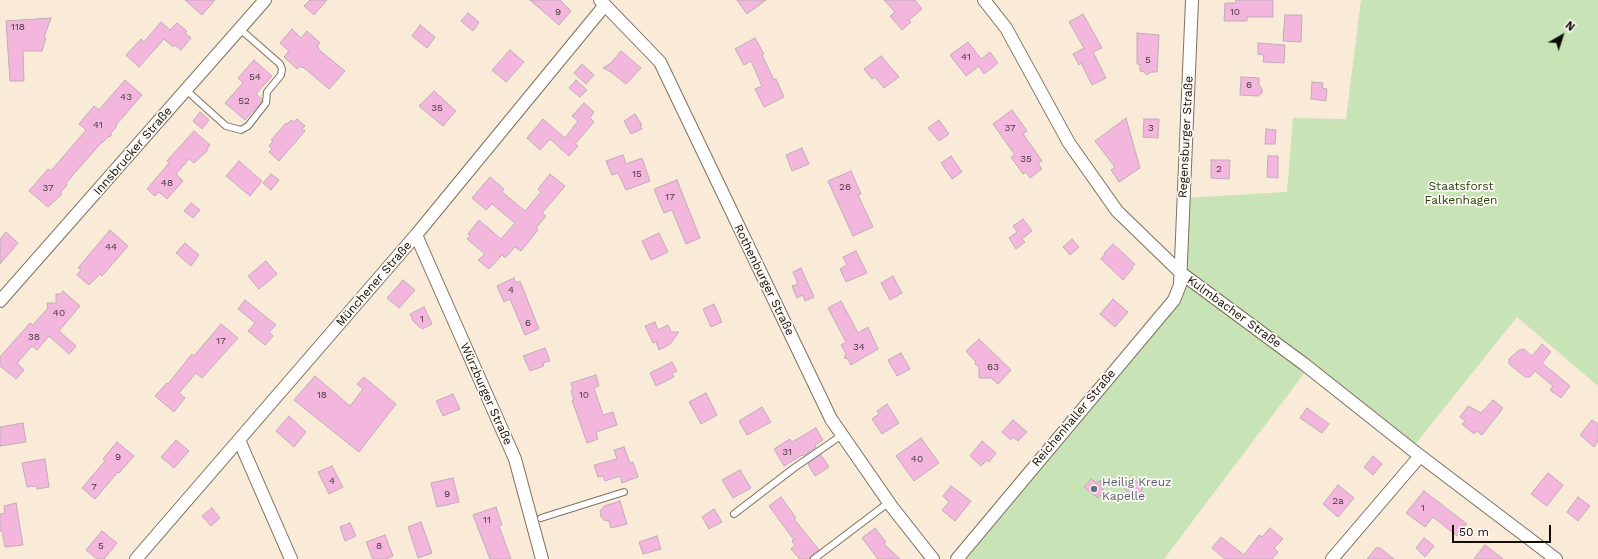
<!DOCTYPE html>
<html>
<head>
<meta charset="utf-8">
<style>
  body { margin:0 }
  #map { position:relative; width:1598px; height:559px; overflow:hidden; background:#f9ebd8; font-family:"Work Sans",sans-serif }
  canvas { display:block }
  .north { position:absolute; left:1542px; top:16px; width:40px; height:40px; -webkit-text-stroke:3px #fdfaf6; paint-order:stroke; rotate:39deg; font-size:11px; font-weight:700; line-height:16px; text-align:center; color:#120d07 }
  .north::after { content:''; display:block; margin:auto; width:14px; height:18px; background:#120d07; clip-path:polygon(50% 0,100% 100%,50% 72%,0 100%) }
  .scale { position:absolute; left:1452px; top:525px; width:99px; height:18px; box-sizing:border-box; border:2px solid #120d07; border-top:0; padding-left:5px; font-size:12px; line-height:14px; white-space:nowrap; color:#120d07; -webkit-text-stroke:3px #fdfaf6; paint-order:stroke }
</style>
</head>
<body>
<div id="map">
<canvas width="1598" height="559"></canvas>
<div class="north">N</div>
<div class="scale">50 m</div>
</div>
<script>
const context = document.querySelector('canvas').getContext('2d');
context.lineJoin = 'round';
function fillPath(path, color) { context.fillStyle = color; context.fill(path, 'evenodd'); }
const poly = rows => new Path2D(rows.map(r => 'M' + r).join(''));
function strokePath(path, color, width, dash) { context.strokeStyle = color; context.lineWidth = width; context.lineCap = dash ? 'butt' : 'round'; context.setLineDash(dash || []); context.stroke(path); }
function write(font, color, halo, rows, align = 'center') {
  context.font = font + ' "Work Sans",sans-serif'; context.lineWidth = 3.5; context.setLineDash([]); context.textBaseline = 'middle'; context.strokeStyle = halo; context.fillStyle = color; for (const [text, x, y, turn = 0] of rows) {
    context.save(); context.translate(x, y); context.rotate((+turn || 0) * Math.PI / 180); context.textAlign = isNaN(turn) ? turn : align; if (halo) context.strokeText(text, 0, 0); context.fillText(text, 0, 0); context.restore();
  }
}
fillPath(poly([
  [1361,0,1598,0,1598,386,1517,317,1414,446,1309,367,1164,559,953,559,1174,301,1183,198,1287,192,1293,118,1346,119]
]), '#c8e3b6');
const building = poly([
  [185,0,215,0,202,15,185,0],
  [310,0,327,0,314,15,304,6,310,0],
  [530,0,560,0,571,11,559,25,530,0],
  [737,0,766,0,747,14,737,0],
  [884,0,915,0,922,9,909,20,911,22,902,30,890,16,895,12,884,0],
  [1236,0,1273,0,1273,17,1247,17,1247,21,1224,21,1225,3,1236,3,1236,0],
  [468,13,479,22,473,31,461,21,468,13],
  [1083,14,1102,48,1093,52,1106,78,1092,85,1081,63,1079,65,1073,54,1084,48,1069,22,1083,14],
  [1285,15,1302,15,1301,42,1283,41,1285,15],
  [51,18,44,37,46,38,42,51,23,51,24,81,10,81,6,21,51,18],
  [161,22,170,30,177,23,187,31,185,33,191,38,181,50,175,45,173,47,164,39,139,67,126,55,141,39,144,42,161,22],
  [420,25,435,37,427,48,412,36,420,25],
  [292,29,301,38,307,31,320,43,317,46,319,48,318,49,345,71,329,89,303,67,302,68,300,66,297,69,284,57,289,51,280,43,292,29],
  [1137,33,1159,35,1157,72,1151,72,1147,75,1144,72,1140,71,1140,64,1137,64,1137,33],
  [755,38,764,54,762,55,774,80,776,79,784,97,764,107,755,89,762,86,751,61,744,65,735,49,755,38],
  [968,42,981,59,990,52,998,63,984,74,979,66,966,76,950,55,968,42],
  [1258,43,1285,45,1284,63,1263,62,1264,55,1258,54,1258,43],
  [510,50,524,62,506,82,492,70,510,50],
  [621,51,641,68,626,84,611,72,603,68,611,63,621,51],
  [881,56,899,77,884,88,875,77,872,79,864,69,881,56],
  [254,60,272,76,256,94,262,99,262,101,245,120,225,103,243,83,238,78,254,60],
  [582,64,594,75,586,84,574,73,582,64],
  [1241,77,1259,78,1259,85,1262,89,1262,93,1258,96,1240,95,1241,77],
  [125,80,142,95,116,125,117,126,111,133,111,136,108,137,102,143,101,143,66,183,67,185,61,192,61,195,48,207,29,191,48,169,51,171,86,130,79,124,94,106,99,110,125,80],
  [576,80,587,90,580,97,569,88,576,80],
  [1312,82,1323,83,1322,88,1327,89,1326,101,1311,99,1312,82],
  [434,91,456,111,443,126,419,106,434,91],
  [584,103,594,112,590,118,594,122,575,144,578,146,569,156,550,139,540,150,527,138,543,119,565,138,578,121,572,116,584,103],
  [1012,110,1027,131,1023,134,1042,161,1038,163,1042,169,1030,178,1026,172,1023,174,1011,157,1015,155,993,124,1012,110],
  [200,112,209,120,202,129,193,121,200,112],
  [635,114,642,125,640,126,642,129,631,134,624,121,635,114],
  [1126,118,1140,168,1119,182,1111,170,1115,167,1095,141,1126,118],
  [297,119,305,126,302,129,305,131,279,161,269,152,272,149,269,146,273,141,271,140,286,123,287,124,292,120,294,122,297,119],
  [1144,119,1159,119,1158,138,1143,137,1144,119],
  [939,120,949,134,939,141,928,128,939,120],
  [1266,129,1276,130,1275,144,1265,144,1266,129],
  [194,131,210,145,207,149,207,151,194,163,189,159,176,174,183,181,167,199,159,192,155,196,147,189,169,163,167,161,194,131],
  [802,148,809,164,792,171,786,155,802,148],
  [623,155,626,164,642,158,650,181,626,190,618,173,612,175,606,161,623,155],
  [951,156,962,172,952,179,941,163,951,156],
  [1268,156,1278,156,1278,178,1267,177,1268,156],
  [1211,160,1230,160,1229,179,1211,178,1211,160],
  [239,161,262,181,250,196,226,176,239,161],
  [851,171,861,194,858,195,873,227,853,236,828,181,851,171],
  [271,174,279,180,271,190,263,183,271,174],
  [550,174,565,186,542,213,546,216,536,228,538,230,521,251,515,247,505,258,502,255,489,269,478,260,485,254,467,239,470,236,468,234,479,220,501,239,515,223,492,204,486,210,472,198,490,177,504,189,502,192,525,211,541,192,538,189,550,174],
  [677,180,700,238,686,244,672,210,664,213,654,189,677,180],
  [191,203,200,210,193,218,184,211,191,203],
  [1023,219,1032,231,1022,239,1025,242,1016,249,1009,238,1017,232,1013,226,1023,219],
  [110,230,128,246,102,276,100,274,89,285,77,275,81,270,78,268,110,230],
  [6,232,18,243,0,264,0,239,6,232],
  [659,233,668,252,651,260,642,241,659,233],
  [1072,239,1079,247,1070,255,1063,247,1072,239],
  [185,243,199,255,191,266,176,253,185,243],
  [1113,244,1135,264,1132,267,1133,268,1123,280,1101,259,1105,254,1104,253,1113,244],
  [856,251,867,273,846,282,840,269,847,265,843,257,856,251],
  [266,261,277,274,259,289,248,276,266,261],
  [801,268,814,297,805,301,803,295,797,298,792,286,798,284,793,272,801,268],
  [893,276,902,293,890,300,881,283,893,276],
  [514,278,516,283,520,281,539,329,525,335,510,299,504,302,497,286,514,278],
  [403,280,415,290,399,308,387,298,403,280],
  [63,291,80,306,59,331,76,346,69,354,49,336,37,350,32,346,17,363,24,370,16,379,0,366,0,357,30,323,33,325,48,308,47,303,56,303,56,294,61,294,63,291],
  [1113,299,1128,312,1115,327,1100,314,1113,299],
  [245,300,276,325,269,332,273,336,265,345,248,331,255,323,238,309,245,300],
  [841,301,858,333,868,327,878,349,851,365,848,359,844,358,846,354,841,345,846,342,828,308,841,301],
  [714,304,722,322,711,327,703,309,714,304],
  [424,307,432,324,422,329,413,321,410,314,424,307],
  [655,322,658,330,668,325,671,332,679,332,670,344,659,350,656,342,653,343,645,326,655,322],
  [221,324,238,338,202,378,196,373,179,393,185,398,174,412,155,396,167,383,168,384,192,354,194,356,221,324],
  [979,339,1011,370,998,384,991,378,979,378,979,367,975,364,976,362,966,351,979,339],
  [1542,344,1551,352,1542,363,1570,386,1561,398,1550,390,1553,386,1535,371,1530,377,1525,377,1509,364,1509,359,1519,350,1524,349,1532,356,1542,344],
  [545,348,550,361,543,363,544,366,530,371,523,356,545,348],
  [901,353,910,369,897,376,888,360,901,353],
  [672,362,677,371,672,373,674,377,656,386,650,373,672,362],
  [596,375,599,386,594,388,603,415,613,412,617,425,596,432,598,439,587,443,572,400,574,400,571,391,573,390,571,383,596,375],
  [315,376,350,406,363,389,357,384,364,377,396,404,359,452,294,400,315,376],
  [706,393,717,415,701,424,689,402,706,393],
  [453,394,460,409,443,416,436,401,453,394],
  [1493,400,1503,408,1482,435,1477,431,1474,434,1462,424,1465,421,1460,417,1468,406,1481,413,1493,400],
  [887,404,899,423,882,434,872,419,879,414,877,411,887,404],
  [762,407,771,422,747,435,739,421,762,407],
  [1307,408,1329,424,1322,433,1300,418,1307,408],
  [289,416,306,432,294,447,276,431,289,416],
  [1013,420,1027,432,1018,441,1013,437,1011,440,1002,432,1013,420],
  [1592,420,1598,424,1598,441,1594,447,1580,435,1592,420],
  [23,423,26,442,0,446,0,427,23,423],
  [816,428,823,440,815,445,816,447,803,456,802,455,784,466,774,449,790,439,792,442,816,428],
  [921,438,939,463,914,481,896,456,921,438],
  [176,440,189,451,174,468,161,457,176,440],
  [982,441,996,453,989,462,987,460,981,466,970,456,982,441],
  [117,442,134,456,119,473,118,472,95,499,82,488,105,461,103,459,117,442],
  [624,447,630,463,633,462,638,477,622,483,620,476,605,481,603,476,598,477,594,465,617,459,614,450,624,447],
  [821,455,829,467,815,476,808,464,821,455],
  [1373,456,1382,464,1373,475,1364,467,1373,456],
  [45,459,49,487,37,489,36,486,27,487,22,463,45,459],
  [332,466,343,487,329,494,318,472,332,466],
  [740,470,751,488,733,498,722,480,740,470],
  [1548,473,1563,485,1547,506,1531,494,1548,473],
  [453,478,459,502,437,507,431,483,453,478],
  [1133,478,1143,488,1141,490,1144,493,1137,500,1123,487,1133,478],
  [1091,479,1096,483,1101,480,1100,486,1104,490,1098,498,1084,487,1091,479],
  [1338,485,1354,498,1338,517,1323,504,1338,485],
  [951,486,971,501,955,521,942,510,949,502,943,496,951,486],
  [1424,491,1467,524,1457,536,1433,517,1425,527,1406,513,1424,491],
  [781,497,796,518,794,519,819,550,811,555,810,559,800,559,791,549,795,545,792,541,794,540,769,506,781,497],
  [1578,497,1590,506,1578,521,1567,512,1578,497],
  [620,501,627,524,611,528,609,521,604,520,601,517,600,511,604,506,620,501],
  [16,503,23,545,5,547,2,531,0,531,0,514,5,513,4,506,16,503],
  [496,507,502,525,499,526,511,559,490,559,473,515,496,507],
  [212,508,220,518,211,526,202,516,212,508],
  [714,509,722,522,709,529,702,517,714,509],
  [421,522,432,553,418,558,408,527,421,522],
  [350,523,356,536,345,541,340,527,350,523],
  [875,528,886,542,884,544,900,559,878,559,862,538,875,528],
  [1270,528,1283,539,1274,548,1278,552,1272,559,1225,559,1212,548,1221,537,1244,555,1259,535,1262,537,1270,528],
  [102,531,117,543,104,559,97,559,86,550,102,531],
  [385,535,393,556,386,559,373,559,366,542,385,535],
  [657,536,661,549,643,554,639,542,657,536],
  [1424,538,1434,546,1425,557,1416,548,1424,538],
  [1485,545,1503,559,1474,559,1485,545],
  [1376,548,1380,548,1394,559,1367,559,1376,548]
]);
fillPath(building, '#f3b6dd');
strokePath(building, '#c1acb9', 1);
const service = poly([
  [186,90,226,126,241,130,248,126,266,103,267,92,281,75,282,69,280,64,240,29],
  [734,514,794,468,842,435],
  [541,518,624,492],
  [814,559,888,503]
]);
const minor = poly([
  [600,0,660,62,831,419,892,507,933,559],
  [984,0,1006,28,1069,143,1117,211,1181,273,1304,364,1415,452,1556,559],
  [416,235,515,459,542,559],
  [0,301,265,0],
  [239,440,291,559],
  [136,559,416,235,605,5],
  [957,559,1174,300,1180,285,1192,0],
  [1332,559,1420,456]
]);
strokePath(service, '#7d7160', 8);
strokePath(minor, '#7d7160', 14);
strokePath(service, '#fff', 6);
strokePath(minor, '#fff', 12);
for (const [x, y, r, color] of [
  [1094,489,4,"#6b7280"]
]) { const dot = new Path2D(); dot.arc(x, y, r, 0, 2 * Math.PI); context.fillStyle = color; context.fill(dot); strokePath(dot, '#fdfaf6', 1.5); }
write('10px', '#4a373c', null, [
  ["9",558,12],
  ["10",1235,12],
  ["118",18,27],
  ["41",966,57],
  ["5",1148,60],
  ["54",255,77],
  ["6",1249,85],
  ["43",126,97],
  ["52",244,101],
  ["35",437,108],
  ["41",98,125],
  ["37",1010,128],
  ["3",1151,128],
  ["35",1026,159],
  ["2",1219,169],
  ["15",637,174],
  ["48",167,183],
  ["26",845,187],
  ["37",48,188],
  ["17",670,197],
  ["44",111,247],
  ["4",511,290],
  ["40",59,313],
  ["1",422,319],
  ["6",528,323],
  ["38",34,337],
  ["17",221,341],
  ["34",859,347],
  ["63",993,367],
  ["18",322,395],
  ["10",584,395],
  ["31",787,452],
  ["9",118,457],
  ["40",917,459],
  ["4",332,481],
  ["7",94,487],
  ["9",447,494],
  ["2a",1338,501],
  ["1",1423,508],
  ["11",487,520],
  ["5",101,546],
  ["8",379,546]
]);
write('12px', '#120d07', '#fdfaf6', [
  ["Regensburger Straße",1186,137,-87],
  ["Innsbrucker Straße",133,151,-49],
  ["Rothenburger Straße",764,280,64],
  ["Münchener Straße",374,284,-49],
  ["Kulmbacher Straße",1234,312,36],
  ["Würzburger Straße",486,394,66],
  ["Reichenhaller Straße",1074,418,-50]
]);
write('12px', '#274507', '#fdfaf6', [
  ["Staatsforst",1461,186],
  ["Falkenhagen",1461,200]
]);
write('12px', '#5b616d', '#fdfaf6', [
  ["Heilig Kreuz",1102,482],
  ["Kapelle",1102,496]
], 'left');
</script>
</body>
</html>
